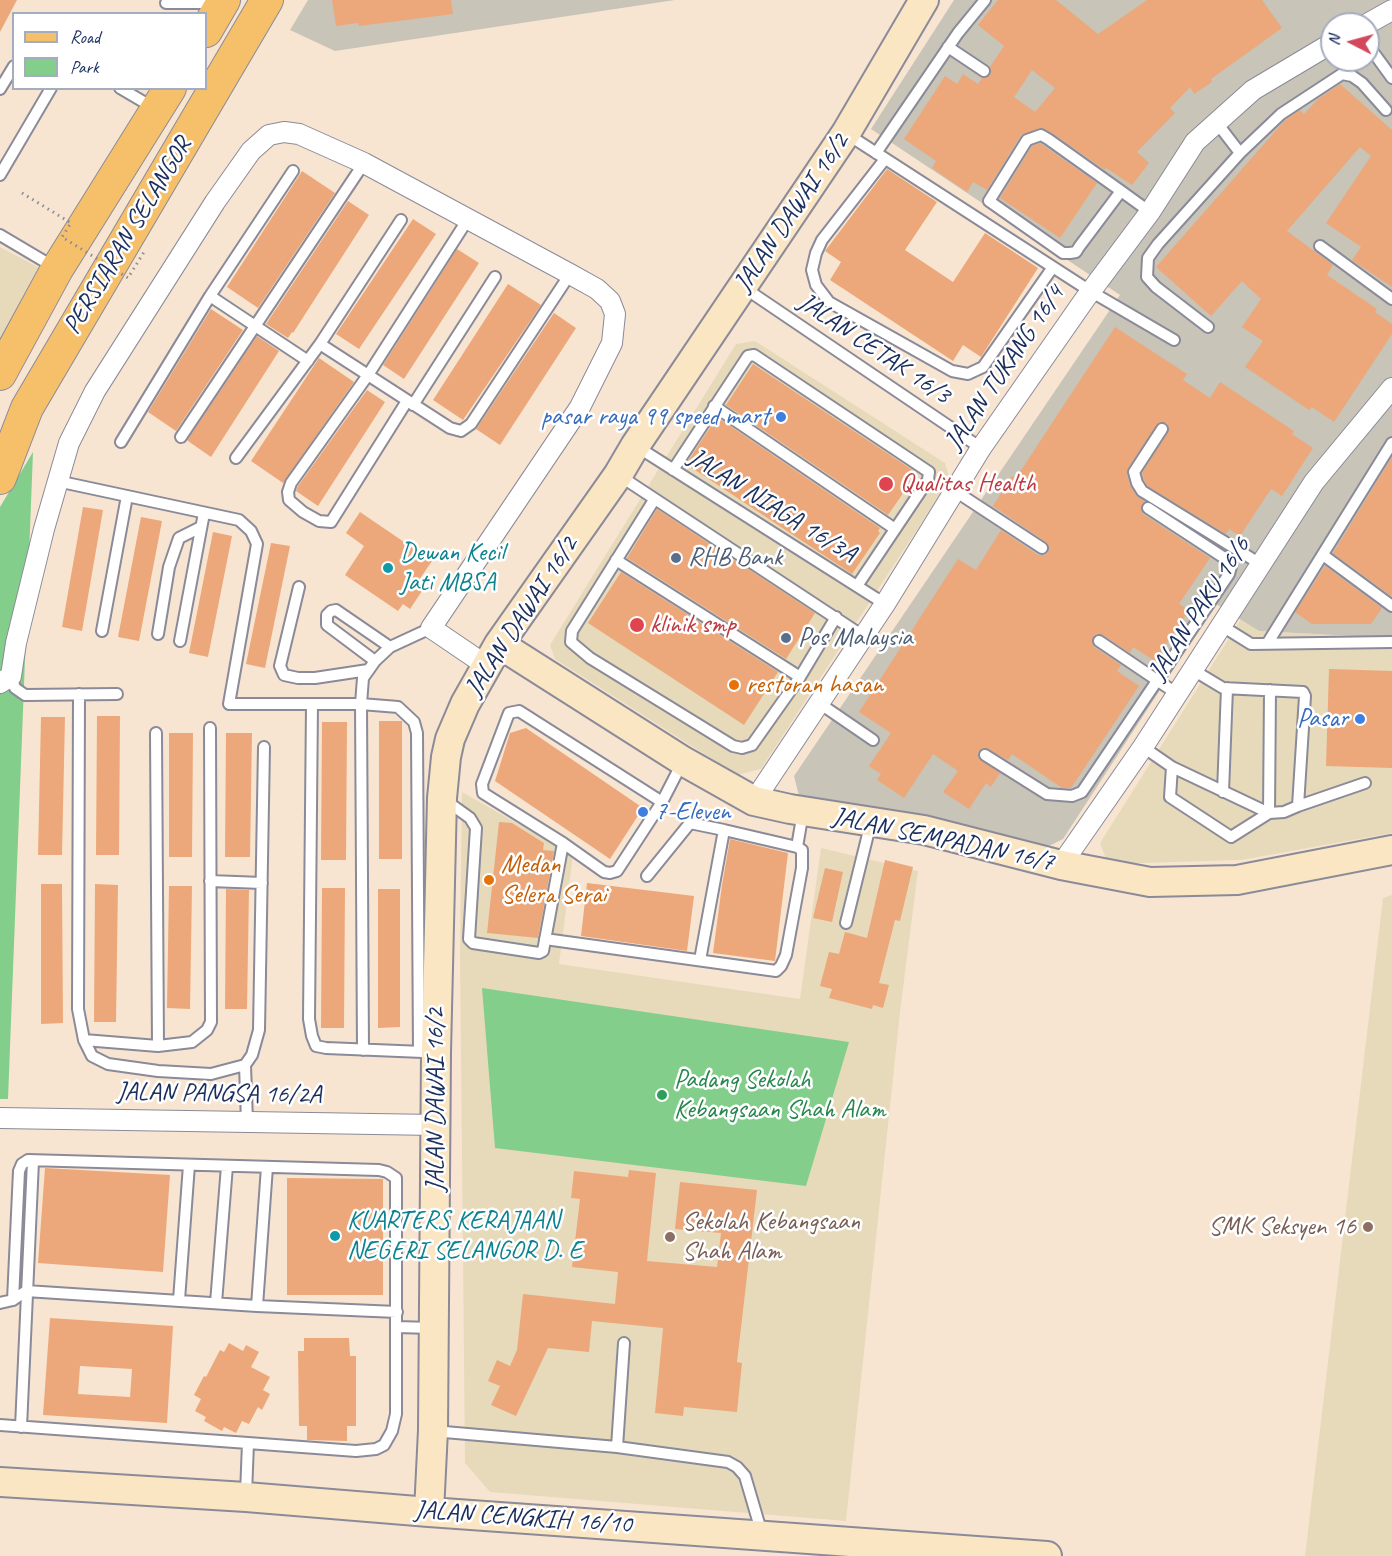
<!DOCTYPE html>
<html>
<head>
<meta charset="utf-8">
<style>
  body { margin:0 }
  #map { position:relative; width:1392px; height:1556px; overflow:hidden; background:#f8e5d1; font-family:Caveat,sans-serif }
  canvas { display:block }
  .legend { position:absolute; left:12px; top:12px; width:195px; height:78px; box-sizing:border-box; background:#fff; border:2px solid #a4acbf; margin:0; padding:8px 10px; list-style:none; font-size:18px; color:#1b2f5e }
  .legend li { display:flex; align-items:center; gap:12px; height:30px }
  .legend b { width:30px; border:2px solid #a4acbf }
  .north { position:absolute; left:1320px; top:12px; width:60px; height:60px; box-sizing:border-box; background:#fff; border:2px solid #a4acbf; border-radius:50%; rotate:276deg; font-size:16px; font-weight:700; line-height:24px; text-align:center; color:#1b2f5e }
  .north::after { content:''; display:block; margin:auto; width:21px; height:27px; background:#d1495b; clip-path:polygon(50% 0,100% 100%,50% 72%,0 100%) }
</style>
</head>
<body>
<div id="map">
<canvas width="1392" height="1556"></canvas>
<ul class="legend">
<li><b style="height:8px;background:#f6c06b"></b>Road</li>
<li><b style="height:16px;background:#84ce8b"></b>Park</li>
</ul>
<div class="north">N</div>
</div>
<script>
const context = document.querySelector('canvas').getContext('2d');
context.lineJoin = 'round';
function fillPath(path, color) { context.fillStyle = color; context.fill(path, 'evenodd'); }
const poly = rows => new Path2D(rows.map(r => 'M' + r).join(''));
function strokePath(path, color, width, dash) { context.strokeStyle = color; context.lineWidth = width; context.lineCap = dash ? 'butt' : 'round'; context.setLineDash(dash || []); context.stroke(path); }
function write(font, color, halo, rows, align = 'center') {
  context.font = font + ' Caveat,sans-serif'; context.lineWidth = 5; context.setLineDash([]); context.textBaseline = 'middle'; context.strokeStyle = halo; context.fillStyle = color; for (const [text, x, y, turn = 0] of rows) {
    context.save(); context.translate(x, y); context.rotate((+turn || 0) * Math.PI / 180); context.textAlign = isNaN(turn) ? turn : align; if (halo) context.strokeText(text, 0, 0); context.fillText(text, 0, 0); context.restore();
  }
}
fillPath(poly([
  [0,247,40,268,0,342],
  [755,341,945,463,950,479,761,769,737,775,555,659,550,645,736,344],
  [1241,619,1259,631,1392,638,1392,833,1241,860,1108,864,1100,843],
  [462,792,573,855,559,964,800,999,821,848,918,871,900,1012,846,1521,490,1492,465,1463,460,953],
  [1392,895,1392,1556,1305,1556,1383,898]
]), '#e7daba');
fillPath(poly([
  [308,0,675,0,335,51,290,30],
  [954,0,1392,0,1392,638,1259,631,1216,604,1063,839,1037,852,799,796,794,776,1120,295,871,129],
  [1332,24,1368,24,1368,60,1332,60]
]), '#c8c4b8');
fillPath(poly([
  [33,452,8,1099,0,1099,0,507],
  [482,988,849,1042,806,1186,495,1148]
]), '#84ce8b');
fillPath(poly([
  [0,0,17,0,0,32],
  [332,0,451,0,453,14,359,26,358,23,336,26],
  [998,0,1056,0,1098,34,1147,0,1262,0,1282,28,1211,79,1212,82,1194,94,1190,87,1170,108,1175,113,1137,152,1149,163,1132,185,1106,168,1105,170,1052,133,1041,128,1021,135,987,190,973,182,967,192,932,168,936,161,904,139,945,76,957,84,963,74,978,84,982,78,990,76,991,71,990,67,1004,46,978,25],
  [1032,70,1055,88,1035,112,1014,97],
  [1340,84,1392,130,1392,287,1352,260,1361,247,1326,223,1371,156,1360,147,1287,231,1333,265,1327,275,1377,309,1375,312,1392,324,1392,334,1334,422,1312,407,1309,410,1245,367,1263,341,1242,327,1261,299,1242,281,1211,316,1156,267,1286,119,1300,110,1304,114,1318,99],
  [1040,143,1097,183,1060,238,1000,198,1032,146],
  [887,169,937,202,905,250,953,282,985,233,1038,268,981,357,963,345,953,361,830,280,841,262,825,251],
  [302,171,335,193,258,308,227,287],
  [348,201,369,215,293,333,292,332,288,338,266,324],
  [413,219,436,234,359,349,336,334],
  [457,249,479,263,404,379,383,365],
  [508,284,541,305,463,420,433,400],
  [211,309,243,330,176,431,148,412],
  [554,313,576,328,500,445,476,429],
  [1115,327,1187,374,1183,380,1210,398,1220,382,1294,431,1292,434,1313,448,1282,496,1271,489,1240,536,1229,529,1226,534,1147,486,1144,480,1142,473,1169,430,1167,423,1158,423,1128,468,1127,474,1130,485,1136,495,1145,501,1141,507,1143,514,1210,558,1179,604,1189,610,1155,661,1133,647,1130,653,1103,635,1096,634,1093,637,1092,641,1094,647,1121,665,1117,671,1139,686,1071,788,1062,788,1012,754,1008,760,985,748,978,752,979,759,1000,773,991,787,986,783,969,809,943,792,958,771,933,754,904,798,877,780,881,774,869,766,891,733,859,712,958,559,976,570,1001,530,1038,555,1045,555,1048,553,1049,548,1046,542,993,506,1012,476,1016,478],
  [257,336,279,351,211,457,188,441,188,439],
  [319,358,354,382,283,483,251,461],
  [753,364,917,473,888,515,726,405],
  [367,390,385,402,318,506,296,491,298,486],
  [717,417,880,528,878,531,880,533,852,574,686,464],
  [1392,457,1392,594,1391,596,1333,553],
  [83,507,103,510,82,631,62,627],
  [657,509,815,613,786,659,627,558],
  [360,512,432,561,417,583,424,588,410,609,403,604,398,611,345,575,364,546,346,533],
  [141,517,162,521,139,641,118,637],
  [213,532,232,536,208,657,189,653],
  [271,543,290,546,265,668,246,664],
  [1325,566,1382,608,1371,624,1312,624,1295,612],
  [621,572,778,672,744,725,588,623],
  [1329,669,1392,671,1392,768,1326,766],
  [97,716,120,716,119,855,96,855],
  [41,717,65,717,62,855,38,855],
  [379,721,402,721,402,859,379,859],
  [322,722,347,722,346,860,321,860],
  [526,728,643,808,610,859,495,781,510,733],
  [169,733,193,733,192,857,169,857],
  [226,733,252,733,250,857,225,857],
  [499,822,512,823,544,843,543,850,554,851,538,938,487,933],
  [730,839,788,853,775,961,713,953,722,885],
  [885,860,913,867,900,921,895,920,879,983,889,985,883,1008,873,1005,872,1009,829,998,832,989,820,986,829,952,839,954,845,932,867,938],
  [825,868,843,872,832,922,813,918],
  [587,883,694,896,687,951,581,936],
  [41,884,62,884,63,1023,41,1024],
  [95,884,118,885,116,1022,94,1022],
  [169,886,192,886,190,1009,167,1008],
  [322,888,345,888,344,1028,321,1028],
  [226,889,249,890,247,1009,225,1009],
  [378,889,400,889,400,1027,378,1028],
  [45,1168,170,1175,163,1272,38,1263],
  [629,1170,656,1173,647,1261,717,1267,721,1233,675,1229,680,1182,757,1190,737,1362,742,1363,737,1412,684,1407,683,1416,655,1413,663,1328,592,1321,589,1352,548,1348,516,1416,491,1405,500,1386,488,1381,497,1360,510,1366,517,1350,523,1294,615,1304,618,1272,572,1267,580,1199,571,1198,574,1171,628,1177],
  [287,1178,383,1179,383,1295,287,1295],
  [50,1318,173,1326,167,1423,43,1415],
  [80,1366,132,1369,130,1397,78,1394],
  [304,1338,349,1338,350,1356,356,1356,356,1426,347,1426,347,1441,307,1440,307,1426,299,1426,298,1351,304,1351],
  [229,1343,243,1351,246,1345,259,1352,251,1367,270,1377,263,1390,270,1394,262,1410,258,1407,249,1424,242,1421,236,1433,224,1427,222,1431,204,1421,206,1417,195,1411,201,1399,194,1395,204,1376,206,1377,220,1350,224,1352]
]), '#eca87a');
const lane = poly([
  [166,3,202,3,217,0],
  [1368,45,1392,78],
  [948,47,984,71],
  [120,88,154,108],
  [0,89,14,66],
  [1217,123,1240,153,1281,114,1342,74,1352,76,1362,83,1386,110],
  [847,134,1090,291,1174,340],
  [876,153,958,33,985,0],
  [885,159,822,240,816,253,812,270,816,285,829,302,952,371,968,374,983,367,1053,267],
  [293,171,210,296,308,361],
  [0,175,51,88],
  [1121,191,1079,247,1076,252,1070,253,1063,253,989,201,1027,140,1041,135,1048,139,1121,191,1150,212],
  [0,235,54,267],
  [1320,246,1392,299],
  [743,287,981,448],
  [1208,327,1156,287,1147,277,1148,258,1158,244,1240,153],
  [320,344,450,428,461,431,471,424,570,274],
  [407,401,331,522,319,521,303,512,289,500,288,492,291,483,368,375,468,219],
  [413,405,495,277],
  [714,406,895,529],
  [1162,429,1134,472,1137,483,1142,491,1262,565],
  [181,437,364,163],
  [121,442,210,296],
  [636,446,885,604],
  [236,458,320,344,401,220],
  [673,470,744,362,748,356,754,355,929,472,928,480,857,586],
  [620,476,863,636],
  [57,481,239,520,251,531,257,544,229,704,361,704,398,707,414,722,417,733,419,1052],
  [955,491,1042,548],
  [654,500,572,631,571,642,590,658,733,746,742,748,752,745,800,677,836,617],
  [1323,555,1392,606],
  [616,560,800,677],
  [299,587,280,666,284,675,298,678,315,678,368,670],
  [1222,626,1251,644,1392,642],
  [102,631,127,496],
  [158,634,169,567,179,538,201,527],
  [180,641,204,513],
  [1099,641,1176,693],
  [1267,644,1392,443],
  [375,661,327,625,327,615,331,611,336,610,390,647],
  [11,676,15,688,25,695,117,694],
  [79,694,78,1009,84,1040,158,1046,192,1042,207,1030,211,1022,210,728],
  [819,703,873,740],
  [312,704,309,1019,312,1036,316,1046,326,1048,423,1052],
  [156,733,158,1046],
  [1143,747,1172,767,1269,813,1284,812,1298,806,1305,696,1303,692,1223,688,1193,670],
  [985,755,1047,794,1072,796,1082,792,1229,574,1232,563,1148,508],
  [1172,767,1170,797,1231,837,1269,813,1270,690],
  [1223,792,1227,688],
  [445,800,470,818,476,828,469,939,473,943,539,953,543,951,563,843],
  [662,802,519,711,509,713,482,784,483,793,563,843,604,872,610,873,617,871,662,802,682,763],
  [1298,806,1365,783],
  [797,847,803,812],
  [647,876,690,823,724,830,700,960],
  [210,881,262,883],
  [846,923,871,822],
  [545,939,776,971,781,966,786,955,802,868,802,850,797,847,724,830],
  [84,1040,92,1056,108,1064,158,1071,211,1074,245,1065,252,1055,259,1030,264,747],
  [363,1050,361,704,363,678,375,661,390,647,431,628],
  [245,1065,247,1122],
  [13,1300,19,1171,22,1164,28,1160,379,1170,387,1172,396,1178,396,1414,392,1431,384,1445,376,1449,356,1451,248,1443,246,1494],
  [179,1300,189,1165],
  [0,1303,13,1300,26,1291,257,1306,397,1312],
  [216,1303,227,1166],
  [257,1306,267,1167],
  [397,1327,432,1328],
  [0,1425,248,1443],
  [21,1427,33,1161],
  [433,1431,617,1447,728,1462,737,1467,745,1476,762,1534],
  [617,1447,624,1343]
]);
const street = poly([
  [1367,24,1392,10],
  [0,683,11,676,16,643,44,529,69,443,95,391,215,202,251,151,269,135,284,132,299,134,364,163,570,274,597,289,610,301,615,314,612,343,580,407,431,628,487,666],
  [754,801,885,604,981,448,1085,299,1150,212,1195,142,1253,90,1332,43],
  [1061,865,1143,747,1314,482,1392,388],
  [0,1118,436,1125]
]);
const secondary = poly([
  [499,644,683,761,754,801,790,809,924,830,1061,865,1150,882,1237,880,1392,850],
  [0,1482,246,1497,429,1512,1047,1556],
  [429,1512,433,1430,436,1052,442,798,446,757,450,739,465,704,499,644,618,475,635,446,846,133,924,0]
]);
const primary = poly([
  [206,31,224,0],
  [0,374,57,269,170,88],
  [0,478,27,408,267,0]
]);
strokePath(lane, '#8a8a98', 14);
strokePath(street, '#8a8a98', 22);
strokePath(secondary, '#8a8a98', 32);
strokePath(primary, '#8a8a98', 34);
strokePath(lane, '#fff', 10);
strokePath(street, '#fff', 20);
strokePath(secondary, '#fbe6c4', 28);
strokePath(primary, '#f6c06b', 32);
strokePath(poly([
  [22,193,71,223,62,237,128,278,144,252]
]), '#8a8a98', 3, [1.5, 4.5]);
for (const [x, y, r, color] of [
  [781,417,6,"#3f7fe0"],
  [886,484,8,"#e0444e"],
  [676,558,6,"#5c6f8a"],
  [388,568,6,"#0f9aa8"],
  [637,625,8,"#e0444e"],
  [786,638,6,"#5c6f8a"],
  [734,685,6,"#e8710a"],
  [1360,719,6,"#3f7fe0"],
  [643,812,6,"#3f7fe0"],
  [489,880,6,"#e8710a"],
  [662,1095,6,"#2e9e5b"],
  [1368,1227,6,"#8d6e63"],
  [335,1236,6,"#0f9aa8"],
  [670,1237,6,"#8d6e63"]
]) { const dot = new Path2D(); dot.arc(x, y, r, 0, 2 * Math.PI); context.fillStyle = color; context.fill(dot); strokePath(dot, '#fff', 2); }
write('26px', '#1b2f5e', '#fff', [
  ["JALAN DAWAI 16/2",792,213,-56],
  ["PERSIARAN SELANGOR",128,236,-59],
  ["JALAN CETAK 16/3",874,349,34],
  ["JALAN TUKANG 16/4",1005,368,-56],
  ["JALAN NIAGA 16/3A",772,506,32],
  ["JALAN PAKU 16/6",1200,609,-57],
  ["JALAN DAWAI 16/2",522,617,-57],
  ["JALAN SEMPADAN 16/7",943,840,12],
  ["JALAN PANGSA 16/2A",219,1094,1],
  ["JALAN DAWAI 16/2",436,1100,-90],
  ["JALAN CENGKIH 16/10",523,1518,4]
]);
write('26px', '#366cbe', '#fff', [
  ["pasar raya 99 speed mart",769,417],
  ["Pasar",1348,719],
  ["7-Eleven",655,812,"left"]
], 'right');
write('26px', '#be3a42', '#fff', [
  ["Qualitas Health",900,484],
  ["klinik smp",650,625]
], 'left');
write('26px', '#0d838f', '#fff', [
  ["Dewan Kecil",400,553],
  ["Jati MBSA",400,583],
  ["KUARTERS KERAJAAN",347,1221],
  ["NEGERI SELANGOR D. E",347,1251]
], 'left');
write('26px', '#4e5e75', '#fff', [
  ["RHB Bank",688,558],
  ["Pos Malaysia",798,638]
], 'left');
write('26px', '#c56008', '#fff', [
  ["restoran hasan",746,685],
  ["Medan",501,865],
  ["Selera Serai",501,895]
], 'left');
write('26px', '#27864d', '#fff', [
  ["Padang Sekolah",674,1080],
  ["Kebangsaan Shah Alam",674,1110]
], 'left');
write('26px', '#785e54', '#fff', [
  ["Sekolah Kebangsaan",682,1222],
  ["Shah Alam",682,1252],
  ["SMK Seksyen 16",1356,1227,"right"]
], 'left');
</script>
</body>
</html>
